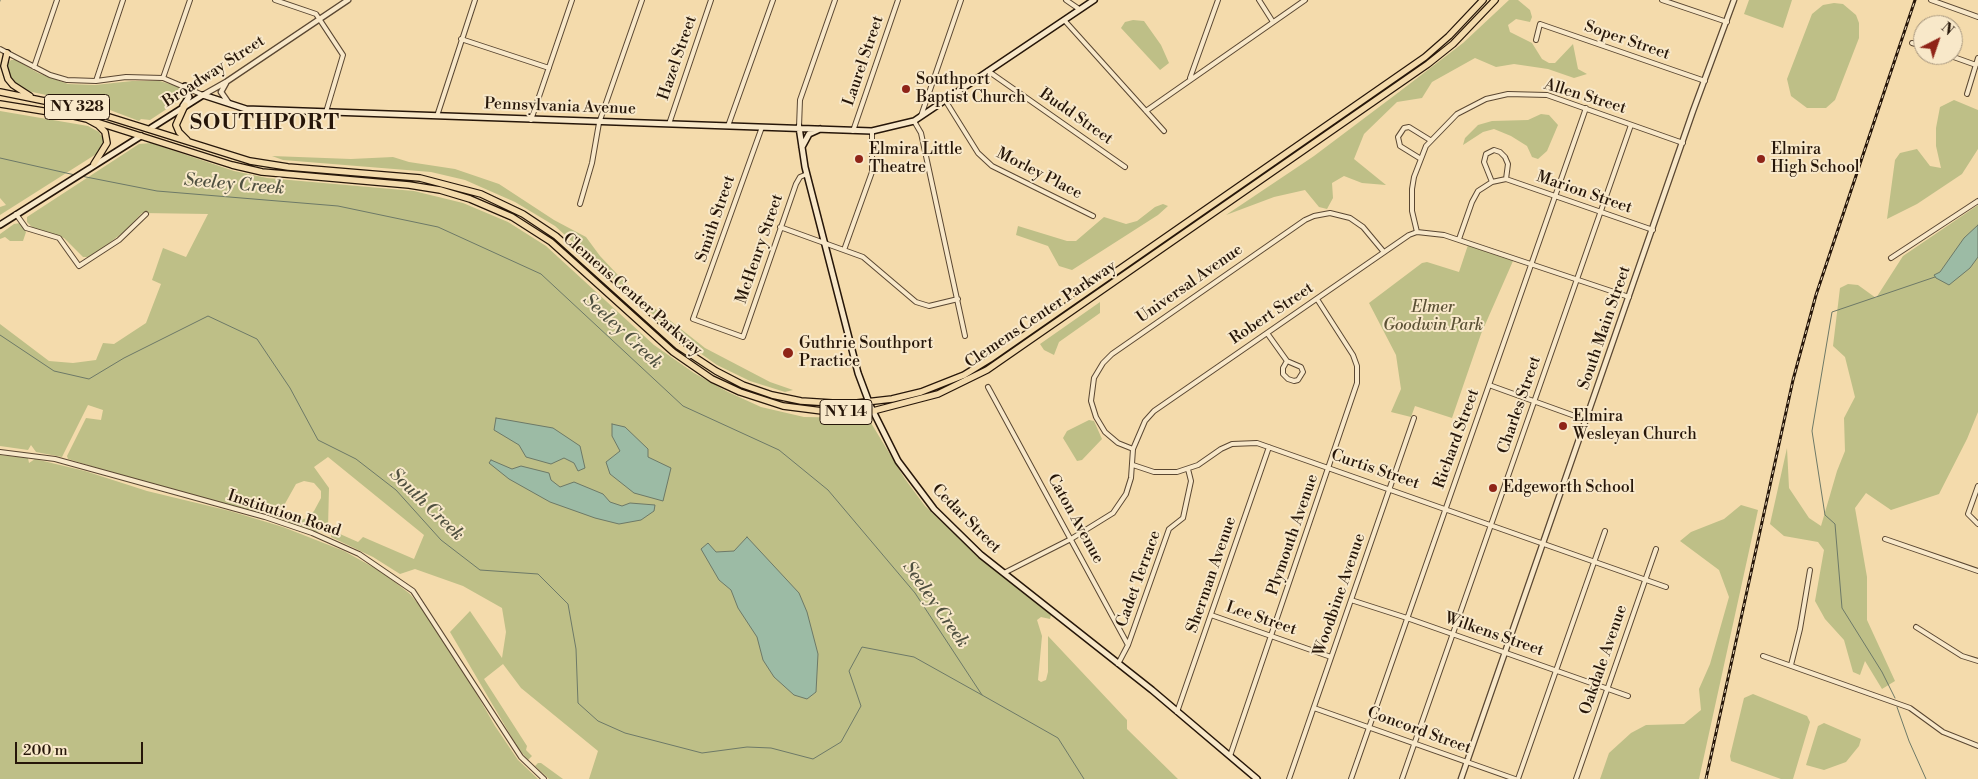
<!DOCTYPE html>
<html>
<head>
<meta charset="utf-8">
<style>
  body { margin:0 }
  #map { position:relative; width:1978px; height:779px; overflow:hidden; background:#f4dbac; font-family:"Libre Bodoni",serif }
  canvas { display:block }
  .north { position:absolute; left:1913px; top:15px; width:50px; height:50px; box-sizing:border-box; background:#f8e8c9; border:1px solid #a4947c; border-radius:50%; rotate:41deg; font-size:14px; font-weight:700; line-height:20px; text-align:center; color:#261609 }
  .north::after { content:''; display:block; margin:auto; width:18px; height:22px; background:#8f2418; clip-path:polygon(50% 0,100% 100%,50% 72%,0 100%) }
  .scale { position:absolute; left:15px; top:742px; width:128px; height:22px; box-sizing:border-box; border:2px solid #261609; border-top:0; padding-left:6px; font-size:15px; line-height:18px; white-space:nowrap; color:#261609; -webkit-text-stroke:4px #f8e8c9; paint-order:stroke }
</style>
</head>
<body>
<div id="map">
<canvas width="1978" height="779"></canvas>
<div class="north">N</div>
<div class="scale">200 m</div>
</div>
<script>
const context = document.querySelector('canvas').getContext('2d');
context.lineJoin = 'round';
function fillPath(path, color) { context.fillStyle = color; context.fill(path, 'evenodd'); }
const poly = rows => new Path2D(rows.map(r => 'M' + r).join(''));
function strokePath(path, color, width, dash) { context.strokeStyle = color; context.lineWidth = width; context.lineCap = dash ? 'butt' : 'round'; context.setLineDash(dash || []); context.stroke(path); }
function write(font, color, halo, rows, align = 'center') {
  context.font = font + ' "Libre Bodoni",serif'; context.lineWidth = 4; context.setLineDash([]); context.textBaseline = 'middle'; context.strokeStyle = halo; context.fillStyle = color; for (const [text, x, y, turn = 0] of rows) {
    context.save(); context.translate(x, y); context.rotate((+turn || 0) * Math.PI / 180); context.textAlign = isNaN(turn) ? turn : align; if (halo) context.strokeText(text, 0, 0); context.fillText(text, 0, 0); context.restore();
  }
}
fillPath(poly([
  [1509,0,1518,0,1530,10,1532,17,1530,22,1516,19,1508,25,1510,32,1532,43,1542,59,1549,63,1555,63,1573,44,1578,69,1587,74,1574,78,1548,69,1514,64,1496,67,1475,58,1432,82,1422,98,1397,102,1364,134,1354,159,1386,185,1362,183,1344,176,1332,183,1333,198,1327,209,1319,207,1305,190,1274,197,1226,215,1314,156,1399,92,1463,43],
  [1749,0,1792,0,1783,28,1744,14],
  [1834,3,1843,4,1856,15,1859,23,1859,38,1835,100,1826,108,1807,108,1791,96,1787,79,1812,14,1823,5],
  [1133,20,1144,21,1161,45,1169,63,1160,70,1121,28,1125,22],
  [11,60,16,60,38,73,68,84,95,85,132,81,160,81,182,88,185,97,150,120,141,119,139,121,102,107,23,90,12,80,8,70,8,63],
  [1954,100,1978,110,1978,149,1962,174,1917,204,1887,219,1895,160,1900,153,1917,149,1930,166,1941,168,1936,146,1936,128,1940,107],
  [0,111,88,126,99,132,104,140,101,151,0,215,0,207,6,205,0,198],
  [1541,114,1549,115,1558,125,1547,151,1538,159,1532,157,1527,146,1511,136,1494,129,1483,132,1463,145,1465,138,1478,125,1492,121,1528,120],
  [151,143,234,171,267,178,414,191,463,203,508,222,546,246,654,345,694,373,728,392,761,407,804,417,868,418,905,479,925,506,984,562,1051,615,1050,619,1041,617,1037,620,1042,636,1038,680,1041,682,1046,680,1048,672,1048,636,1127,720,1127,729,1178,779,589,779,598,751,521,688,503,664,484,679,527,746,526,750,532,756,528,760,518,748,450,632,470,611,502,658,506,632,502,608,463,586,415,569,400,574,373,557,331,537,331,530,358,542,363,537,414,559,424,535,328,457,314,467,329,488,328,528,317,532,274,517,279,514,285,514,300,520,307,518,314,511,321,498,321,491,314,483,304,481,296,484,282,509,258,512,173,491,68,459,67,456,86,418,101,420,103,410,88,405,62,457,36,452,31,445,28,450,0,446,0,324,49,361,73,363,96,360,103,343,114,344,146,323,161,284,152,280,163,248,186,257,208,214,142,213,124,232,90,257,83,257,64,238,33,228,27,222,27,217,139,144],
  [272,156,351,159,393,157,409,162,455,169,499,184,554,220,586,237,600,256,634,292,705,348,770,382,793,390,785,392,750,381,717,365,680,339,555,226,515,202,465,180,431,172,283,160],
  [1163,204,1168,206,1158,215,1072,270,1059,266,1048,246,1016,235,1018,226,1067,241,1076,241,1104,217,1126,224,1137,221,1155,207],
  [1978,205,1978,412,1967,439,1939,494,1891,510,1866,493,1855,508,1867,577,1867,620,1895,681,1882,689,1865,661,1860,675,1853,672,1844,640,1825,619,1815,601,1824,550,1818,542,1784,536,1770,524,1787,448,1789,488,1809,518,1821,526,1837,471,1845,451,1844,418,1855,397,1845,357,1833,346,1840,288,1848,284,1858,285,1876,298,1903,256],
  [20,223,26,232,23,241,10,241,5,237,0,239,0,234,14,224],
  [1468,245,1513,261,1481,334,1452,418,1415,406,1411,417,1391,412,1401,389,1396,355,1369,303,1422,263,1427,262,1459,272],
  [1100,302,1100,313,1059,342,1054,355,1044,350,1040,344],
  [1089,420,1094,421,1102,439,1082,460,1077,461,1063,438,1067,431],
  [0,455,28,458,29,463,35,459,85,471,147,491,230,511,283,527,344,551,382,572,410,594,440,630,495,726,518,760,538,779,0,779],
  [1741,505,1758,510,1699,779,1600,779,1609,753,1631,733,1646,725,1684,724,1701,710,1699,689,1710,664,1729,597,1719,570,1680,541,1691,532,1724,519],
  [1753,694,1807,716,1810,722,1793,779,1781,779,1731,761,1730,756,1744,698],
  [1824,723,1861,739,1859,746,1846,762,1824,770,1806,765,1818,726],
  [538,763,541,763,563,779,549,779,535,766]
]), '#bebf87');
const water = poly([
  [1978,225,1978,257,1970,268,1949,285,1936,278,1934,275,1940,272,1964,238,1978,225],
  [496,418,553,428,580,446,585,468,578,471,574,463,564,458,551,464,526,457,519,445,494,430,496,418],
  [612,424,625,427,648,449,648,457,671,468,663,501,634,493,610,474,606,462,620,451,612,436,612,424],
  [491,460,512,469,521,466,549,473,551,480,560,487,574,482,603,494,610,502,622,506,630,503,655,505,654,511,641,520,619,524,595,518,550,502,509,479,489,463,491,460],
  [747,537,799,593,807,612,818,654,816,692,807,699,794,695,774,677,763,660,757,637,738,608,731,590,719,580,701,549,708,543,716,552,734,551,747,537]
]);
fillPath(water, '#9cbba5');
strokePath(water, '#6d7967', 1);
strokePath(poly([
  [0,1,0,0],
  [0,158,75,175],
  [81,176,157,191,338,206,438,227,541,274,683,406,779,450,828,490,915,593,982,695,1058,738,1084,779],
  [0,335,54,371,89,379,124,358,208,316,257,339,290,388,318,440,356,459,396,490,441,540,480,570,538,574,568,604,576,649,578,703,598,721,625,733,702,753,747,747,771,748,813,759,841,742,861,706,849,671,862,647,914,657,982,695],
  [1895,698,1882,672,1842,608,1835,524,1825,515,1812,431,1832,312,1935,277],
  [1897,707,1909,741,1926,779]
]), '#6d7967', 1);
const minor = poly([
  [275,0,316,14,343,55,326,112],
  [1066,0,1079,9],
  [1259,0,1273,22],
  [1662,0,1727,22],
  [1931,0,1978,17],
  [1065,21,1164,131],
  [461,39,549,68],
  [1536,40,1540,24,1705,81],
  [1912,43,1923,46],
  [0,49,50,75,67,80,96,81,126,77,163,78,203,95],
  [1948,55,1976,65],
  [34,67,57,0],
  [988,71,1125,167],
  [163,78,190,0],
  [1190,78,1218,0],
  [96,81,123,0],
  [1967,94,1978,58],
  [945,100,978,153,992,166,1093,216],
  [1146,111,1305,0],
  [437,116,475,0],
  [921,116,961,0],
  [531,120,572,0],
  [914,121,921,133,965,336],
  [669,124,711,0],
  [728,126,773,0],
  [762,127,693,319,743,337,796,184,800,177,807,174],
  [799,127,800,100,835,0],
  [853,131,898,0],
  [1421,159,1400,146,1398,137,1404,128,1409,127,1430,140],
  [1492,182,1484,162,1486,154,1494,150,1500,152,1505,157,1508,164,1506,179],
  [580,204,592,163,599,123,642,0],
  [16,214,26,228,59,238,79,266,119,240,146,214],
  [780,227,863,257,916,302,929,306,958,299],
  [1417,232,1412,211,1412,189,1414,177,1426,146,1457,114,1486,99,1508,94,1547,95,1683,143],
  [1459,239,1472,202,1478,191,1492,182,1506,179,1653,230],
  [844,250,872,172,872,131],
  [1891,258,1978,201],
  [1267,333,1287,361,1301,367,1303,372,1298,380,1294,381,1288,379,1283,374,1283,368,1287,361],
  [1489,385,1586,420],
  [988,387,1128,645,1118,664],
  [1133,449,1118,443,1105,432,1096,417,1091,401,1094,378,1103,363,1112,354,1305,220,1314,216,1330,213,1350,218,1363,227,1383,251],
  [0,452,55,459,265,517,312,533,359,554,413,591,521,757,544,779],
  [1133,465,1154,472,1177,472,1198,465,1221,449,1232,444,1257,443,1666,587],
  [1978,486,1968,514,1978,524],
  [1885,539,1978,571],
  [1004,573,1071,539,1113,513,1126,494,1131,478,1133,449,1145,421,1154,411,1409,235,1417,232,1444,235,1629,297],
  [1351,600,1407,618,1628,696],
  [1211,615,1331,657],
  [1916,627,1962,656,1978,661],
  [1128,645,1169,529,1183,518,1191,481,1188,469],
  [1763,656,1910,708,1943,732,1978,746],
  [1791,665,1800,629,1810,570],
  [1314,708,1515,779],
  [1177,712,1269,447],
  [1230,756,1357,383,1357,366,1353,355,1317,299],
  [1289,779,1414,418],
  [1351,779,1586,108],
  [1402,779,1631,125],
  [1518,779,1605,531],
  [1576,779,1656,549]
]);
const tertiary = poly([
  [226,83,221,92,228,102],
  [203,95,226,82,348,0],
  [1461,779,1693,111,1734,0]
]);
const secondary = poly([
  [183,106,189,97,185,86],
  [799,127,805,167,858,373,870,405,898,461,934,509,981,555,1152,690,1257,779],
  [151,128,203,95,246,109,872,131,914,121,1094,0],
  [802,147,809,134,820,129],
  [0,225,141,136]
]);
const primary = poly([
  [7,53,4,66,8,79,13,85,30,96],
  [0,92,84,109,250,161,288,167,420,178,481,194,523,214,556,236,678,346,716,371,743,385,772,395,801,401,848,404,892,399,921,392,964,375,990,359,1425,57,1449,36,1483,0],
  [0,104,74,116,87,119,98,125,105,132,107,143,94,164],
  [185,105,176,125,179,132,187,140],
  [87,119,232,165,262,172,409,185,440,190,470,199,512,217,551,242,673,352,712,379,740,392,783,406,830,412,873,411,938,394,987,370,1428,64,1453,44,1495,0]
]);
strokePath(minor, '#5a4732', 6);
strokePath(tertiary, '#5a4732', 7);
strokePath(secondary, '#261609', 8);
strokePath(primary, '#261609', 8);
strokePath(minor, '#f8e8c9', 4);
strokePath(tertiary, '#f8e8c9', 4.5);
strokePath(secondary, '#f8e8c9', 5);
strokePath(primary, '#f4dbac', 5.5);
const rail = poly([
  [1706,779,1793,380,1816,295,1915,0]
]);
strokePath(rail, '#261609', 3);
strokePath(rail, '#f8e8c9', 1, [4]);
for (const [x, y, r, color] of [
  [906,89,5,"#8f2418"],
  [859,159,5,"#8f2418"],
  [1761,159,5,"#8f2418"],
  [788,353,6,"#8f2418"],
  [1563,426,5,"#8f2418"],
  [1493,488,5,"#8f2418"]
]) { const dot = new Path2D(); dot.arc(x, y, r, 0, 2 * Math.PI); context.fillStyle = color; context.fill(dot); strokePath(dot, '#f8e8c9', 2); }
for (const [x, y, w] of [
  [77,107,65],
  [846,412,52]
]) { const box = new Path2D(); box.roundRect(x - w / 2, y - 12.5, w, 25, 4); context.fillStyle = '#f8e8c9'; context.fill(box); strokePath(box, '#261609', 1); }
write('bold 15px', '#261609', null, [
  ["NY 328",77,107],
  ["NY 14",846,412]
]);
write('16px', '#261609', '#f8e8c9', [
  ["Soper Street",1627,41,19],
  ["Hazel Street",678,58,-71],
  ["Laurel Street",864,61,-71],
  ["Broadway Street",214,72,-33],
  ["Allen Street",1585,97,17],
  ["Pennsylvania Avenue",560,107,2],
  ["Budd Street",1076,117,35],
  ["Morley Place",1039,174,27],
  ["Marion Street",1584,193,19],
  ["Smith Street",716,219,-71],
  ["McHenry Street",760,249,-71],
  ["Universal Avenue",1190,284,-35],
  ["Clemens Center Parkway",632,295,41],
  ["Robert Street",1272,314,-34],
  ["Clemens Center Parkway",1041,315,-34],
  ["South Main Street",1605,328,-71],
  ["Charles Street",1520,405,-71],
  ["Richard Street",1457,439,-70],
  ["Curtis Street",1375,470,19],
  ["Institution Road",284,514,18],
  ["Cedar Street",966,519,45],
  ["Caton Avenue",1075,519,61],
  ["Plymouth Avenue",1293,535,-71],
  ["Sherman Avenue",1212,575,-71],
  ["Cadet Terrace",1139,579,-70],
  ["Woodbine Avenue",1340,595,-71],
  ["Lee Street",1261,619,19],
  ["Wilkens Street",1494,635,19],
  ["Oakdale Avenue",1604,660,-71],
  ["Concord Street",1419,731,20]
]);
write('16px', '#261609', '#f8e8c9', [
  ["Southport",916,80],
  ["Baptist Church",916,98],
  ["Elmira Little",869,150],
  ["Theatre",869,168],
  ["Elmira",1771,150],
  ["High School",1771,168],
  ["Guthrie Southport",799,344],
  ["Practice",799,362],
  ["Elmira",1573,417],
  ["Wesleyan Church",1573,435],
  ["Edgeworth School",1503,488]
], 'left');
write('italic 16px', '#5b5135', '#f8e8c9', [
  ["Elmer",1433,308],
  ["Goodwin Park",1433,326]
]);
write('italic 18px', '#4f5040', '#f8e8c9', [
  ["Seeley Creek",234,185,5],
  ["Seeley Creek",622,332,43],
  ["South Creek",426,505,44],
  ["Seeley Creek",935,605,55]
]);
context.letterSpacing = '1px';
write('bold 21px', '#261609', '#f8e8c9', [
  ["SOUTHPORT",265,124]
]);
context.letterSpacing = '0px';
</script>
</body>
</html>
